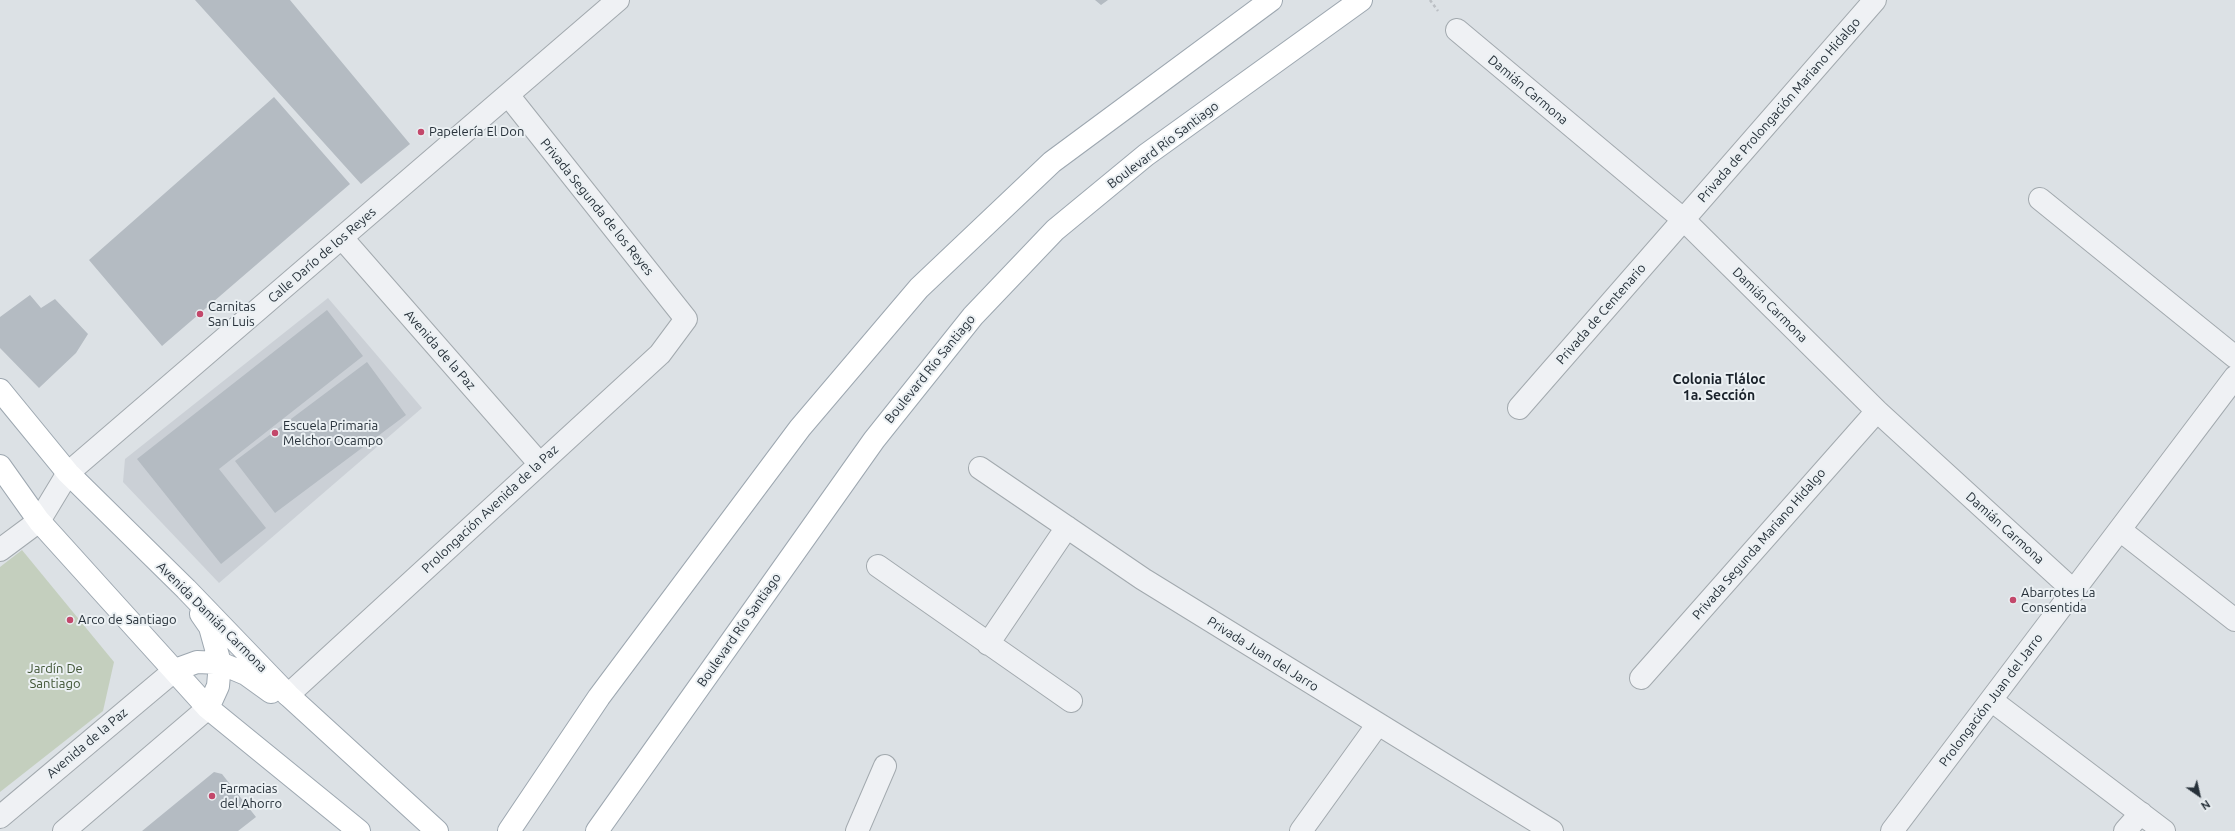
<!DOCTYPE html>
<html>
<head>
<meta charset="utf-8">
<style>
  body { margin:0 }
  #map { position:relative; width:2235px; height:831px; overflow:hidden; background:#dce1e5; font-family:Ubuntu,sans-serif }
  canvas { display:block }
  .north { position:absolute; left:2179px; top:775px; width:40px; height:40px; -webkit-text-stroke:3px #ebf0f3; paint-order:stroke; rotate:146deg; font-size:11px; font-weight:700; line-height:16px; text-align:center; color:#27313a }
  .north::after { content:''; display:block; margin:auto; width:14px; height:18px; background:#27313a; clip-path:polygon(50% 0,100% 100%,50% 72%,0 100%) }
</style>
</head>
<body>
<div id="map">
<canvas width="2235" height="831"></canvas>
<div class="north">N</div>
</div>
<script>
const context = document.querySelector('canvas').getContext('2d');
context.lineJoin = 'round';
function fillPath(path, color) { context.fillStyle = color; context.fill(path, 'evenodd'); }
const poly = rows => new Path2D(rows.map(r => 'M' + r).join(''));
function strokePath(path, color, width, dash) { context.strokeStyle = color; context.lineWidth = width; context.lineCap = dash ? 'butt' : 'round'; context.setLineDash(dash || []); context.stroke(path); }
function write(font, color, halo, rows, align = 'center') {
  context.font = font + ' Ubuntu,sans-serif'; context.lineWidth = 4; context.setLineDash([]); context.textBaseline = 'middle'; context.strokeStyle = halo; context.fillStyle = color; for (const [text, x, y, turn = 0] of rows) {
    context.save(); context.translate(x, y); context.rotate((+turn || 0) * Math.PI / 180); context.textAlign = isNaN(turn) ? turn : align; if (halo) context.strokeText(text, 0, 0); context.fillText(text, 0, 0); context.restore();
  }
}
fillPath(poly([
  [328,298,422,408,219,583,123,482,125,459]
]), '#cbd0d6');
fillPath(poly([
  [22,550,114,662,103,711,0,792,0,567]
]), '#c4cfbe');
fillPath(poly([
  [195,0,290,0,410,144,361,184],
  [1095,0,1108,0,1101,5],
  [274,97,350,184,162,346,89,260],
  [30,295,41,308,55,299,88,334,76,353,39,388,0,348,0,317],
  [327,310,363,356,219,469,266,528,221,564,137,459],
  [367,362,406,415,275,513,235,461],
  [214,772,222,774,256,817,238,831,142,831]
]), '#b4bbc2');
const minor = poly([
  [1457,30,1684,220,1877,411,2074,591],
  [2040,199,2235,357],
  [342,238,539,463],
  [1519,408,1875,0],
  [980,468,1143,579,1552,831],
  [2120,530,2235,620],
  [0,550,39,521,68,473,618,0],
  [878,566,1071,701],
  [988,644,1067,527],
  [1641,678,1877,411],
  [288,695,660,354,686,319,508,95],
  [1991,700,2164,831],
  [0,817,175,670],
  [64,831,208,708],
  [857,831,885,766],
  [1301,831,1378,724],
  [1892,831,2235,377],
  [2125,831,2141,813]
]);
const major = poly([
  [0,390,68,473,186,589,288,695,437,831],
  [0,466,39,521,208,708,359,831],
  [201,614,210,627,220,663,218,686,208,708],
  [175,670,197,662,220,663,246,674,271,692],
  [509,831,599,697,800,428,919,288,1052,162,1271,0],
  [597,831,874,440,973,316,1055,230,1146,155,1361,0]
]);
strokePath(minor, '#a2a9ae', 24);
strokePath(major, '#9da7b0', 24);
strokePath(poly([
  [1430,0,1438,11]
]), '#bbbfc4', 2.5, [3, 3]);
strokePath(minor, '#eff1f4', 22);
strokePath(major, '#fff', 22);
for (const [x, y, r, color] of [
  [421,132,4,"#c3486b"],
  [200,314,4,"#c3486b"],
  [275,433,4,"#c3486b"],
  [2013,600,4,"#c3486b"],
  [70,620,4,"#c3486b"],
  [212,796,4,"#c3486b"]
]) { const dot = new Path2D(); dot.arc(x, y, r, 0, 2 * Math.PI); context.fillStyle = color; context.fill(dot); strokePath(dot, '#ebf0f3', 1.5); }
write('13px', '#27313a', '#ebf0f3', [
  ["Damián Carmona",1528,90,40],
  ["Privada de Prolongación Mariano Hidalgo",1779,110,-49],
  ["Boulevard Río Santiago",1163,145,-37],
  ["Privada Segunda de los Reyes",597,207,51],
  ["Calle Darío de los Reyes",322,255,-41],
  ["Damián Carmona",1770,305,45],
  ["Privada de Centenario",1601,314,-49],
  ["Avenida de la Paz",440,350,49],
  ["Boulevard Río Santiago",930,369,-51],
  ["Prolongación Avenida de la Paz",490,509,-43],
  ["Damián Carmona",2005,528,42],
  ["Privada Segunda Mariano Hidalgo",1759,544,-49],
  ["Avenida Damián Carmona",212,617,45],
  ["Boulevard Río Santiago",739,630,-55],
  ["Privada Juan del Jarro",1263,654,32],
  ["Prolongación Juan del Jarro",1991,700,-53],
  ["Avenida de la Paz",87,743,-40]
]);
write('13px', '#27313a', '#ebf0f3', [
  ["Papelería El Don",429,132],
  ["Carnitas",208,307],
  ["San Luis",208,322],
  ["Escuela Primaria",283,426],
  ["Melchor Ocampo",283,441],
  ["Abarrotes La",2021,593],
  ["Consentida",2021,608],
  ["Arco de Santiago",78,620],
  ["Farmacias",220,789],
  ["del Ahorro",220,804]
], 'left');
write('13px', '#405535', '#ebf0f3', [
  ["Jardín De",55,669],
  ["Santiago",55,684]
]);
write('bold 14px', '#1a222b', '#ebf0f3', [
  ["Colonia Tláloc",1719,379],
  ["1a. Sección",1719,395]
]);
</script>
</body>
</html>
